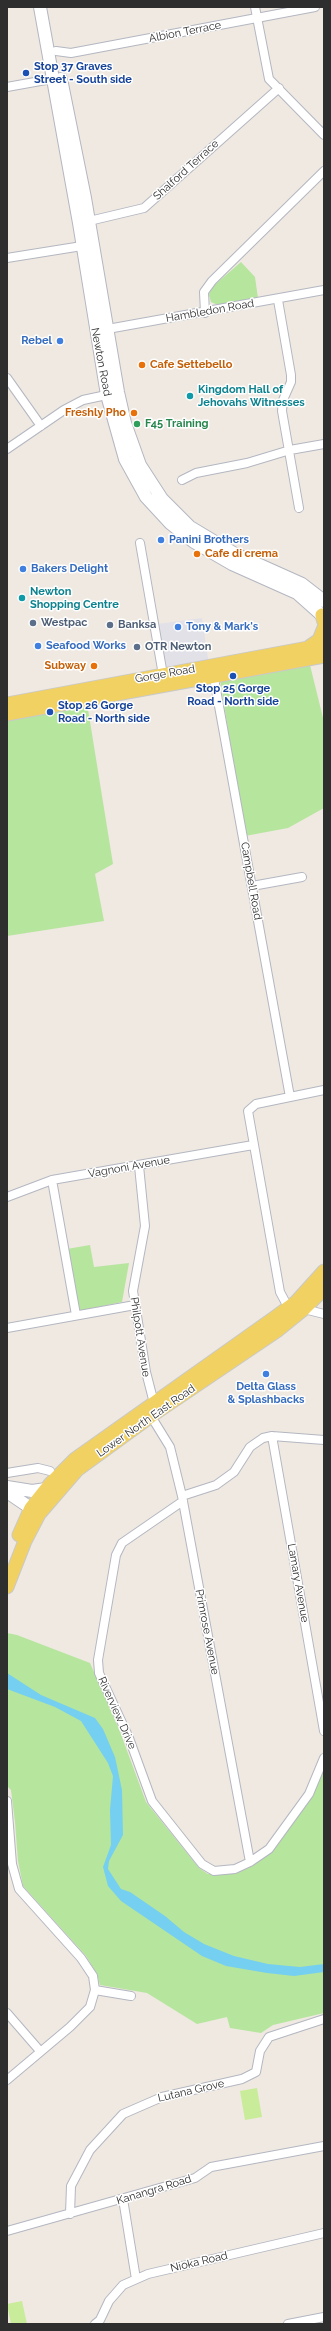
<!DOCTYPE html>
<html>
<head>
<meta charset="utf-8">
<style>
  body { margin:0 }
  #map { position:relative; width:331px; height:2331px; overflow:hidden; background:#efe9e1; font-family:Raleway,sans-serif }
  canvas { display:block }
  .frame { position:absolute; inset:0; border:8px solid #2e2e2e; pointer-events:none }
</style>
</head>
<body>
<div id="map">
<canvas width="331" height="2331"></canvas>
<div class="frame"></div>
</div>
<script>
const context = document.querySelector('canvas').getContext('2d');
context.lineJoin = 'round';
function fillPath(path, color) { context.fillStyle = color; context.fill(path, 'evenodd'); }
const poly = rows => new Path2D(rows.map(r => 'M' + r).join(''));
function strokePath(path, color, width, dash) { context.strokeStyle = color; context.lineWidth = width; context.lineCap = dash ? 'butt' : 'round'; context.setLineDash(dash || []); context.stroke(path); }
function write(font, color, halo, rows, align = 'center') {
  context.font = font + ' Raleway,sans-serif'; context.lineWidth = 3; context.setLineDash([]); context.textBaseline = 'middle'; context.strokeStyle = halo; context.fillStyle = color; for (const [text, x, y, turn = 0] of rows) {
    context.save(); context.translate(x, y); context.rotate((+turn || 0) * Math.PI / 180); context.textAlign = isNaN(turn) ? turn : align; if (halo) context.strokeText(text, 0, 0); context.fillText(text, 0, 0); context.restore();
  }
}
fillPath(poly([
  [202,618,209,665,165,672,157,624]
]), '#e3e1e8');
fillPath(poly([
  [241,262,255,277,258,298,218,305,211,302,209,295,211,288],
  [309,661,324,722,324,808,288,828,245,836,220,679],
  [87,703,113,864,95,874,104,921,7,936,7,717],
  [90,1245,94,1267,129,1263,122,1302,79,1311,67,1249],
  [7,1633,17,1635,90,1663,119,1729,146,1802,199,1868,208,1874,235,1874,252,1866,270,1853,314,1793,324,1770,324,2013,273,2025,261,2033,230,2028,227,2017,197,2024,147,1993,100,1985,97,1974,86,1956,23,1886,18,1861,15,1822,11,1790,7,1786]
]), '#b6e59e');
fillPath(poly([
  [257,2088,262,2117,245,2120,240,2091],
  [22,2301,27,2324,11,2324,7,2304]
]), '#c9ec9a');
fillPath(poly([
  [7,1673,41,1695,95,1718,103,1729,115,1757,122,1790,123,1835,109,1861,108,1869,121,1889,130,1892,165,1916,184,1932,204,1944,234,1956,268,1964,300,1967,324,1964,324,1972,294,1976,267,1973,226,1966,202,1956,121,1901,108,1886,103,1867,111,1845,110,1810,113,1776,108,1763,81,1721,55,1707,7,1689]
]), '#75cff0');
const street = poly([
  [255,7,269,79,324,135],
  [56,51,71,53,315,7],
  [7,87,57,78],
  [85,222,144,208,279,88],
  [7,258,82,246],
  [278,300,291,375,291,382,283,400,282,411,299,508],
  [205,313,204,292,212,281,324,171],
  [102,330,324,290],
  [7,378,41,426],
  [7,449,64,410,83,400,111,394],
  [182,480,196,473,247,463,290,450,324,444],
  [140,543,163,675],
  [213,673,290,1097],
  [252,886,302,877],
  [139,1166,145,1226,133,1291,146,1372,155,1407],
  [52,1180,76,1315],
  [7,1197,52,1180,253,1145],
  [288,1307,280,1292,248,1111,256,1104,324,1090],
  [304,1309,324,1314],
  [7,1328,135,1305],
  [149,1413,170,1447,182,1496,250,1862],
  [272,1436,324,1731],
  [7,1473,38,1468,50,1471],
  [182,1496,216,1485,234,1472,250,1447,263,1438,272,1436,324,1440],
  [183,1501,122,1543,116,1555,98,1660,99,1673,129,1738,152,1801,202,1864,214,1871,235,1869,250,1862,269,1849,309,1794,324,1758],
  [7,1801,12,1864,19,1889,81,1958,93,1976,95,1990,90,2007,70,2027,7,2080],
  [95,1990,131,1996],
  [7,2013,40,2051],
  [123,2199,136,2279],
  [70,2214,71,2186,90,2150,123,2114,162,2097,242,2079,256,2072,260,2051,269,2037,324,2019],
  [7,2231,195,2178,211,2167,324,2146],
  [95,2324,100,2320,109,2301,123,2285,148,2274,324,2233],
  [288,2324,324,2317]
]);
const secondary = poly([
  [40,7,79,223,107,395,125,459,146,497,170,523,194,542,232,564,297,593,324,617],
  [61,79,85,198,118,392,125,423,140,465,162,499,190,527,235,554,302,584,324,601],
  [7,1487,32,1491,46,1489],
  [7,1492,38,1513]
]);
const primary = poly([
  [322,615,324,622],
  [309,647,319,640,324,628],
  [7,704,324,645],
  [7,714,324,656],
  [19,1535,31,1508,51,1483,75,1459,274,1318,296,1302,324,1271],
  [7,1587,25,1541,39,1514,77,1470,158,1411,278,1330,304,1309,324,1289]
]);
strokePath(street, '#b4b7c1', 10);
strokePath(secondary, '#b4b7c1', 14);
strokePath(primary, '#c9c9c9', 15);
strokePath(street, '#fff', 8);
strokePath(secondary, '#fff', 12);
strokePath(primary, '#f2d163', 13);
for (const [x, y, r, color] of [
  [26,73,4,"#1a4fb4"],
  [60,341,4,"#3f7fe0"],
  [142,365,4,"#e8710a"],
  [190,396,4,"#0f9aa8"],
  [134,413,4,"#e8710a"],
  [137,424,4,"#2e9e5b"],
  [161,540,4,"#3f7fe0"],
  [197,554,4,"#e8710a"],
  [23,569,4,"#3f7fe0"],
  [22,598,4,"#0f9aa8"],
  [33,623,4,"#5c6f8a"],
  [110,625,4,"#5c6f8a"],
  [178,627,4,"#3f7fe0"],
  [38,646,4,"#3f7fe0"],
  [137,647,4,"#5c6f8a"],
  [94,666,4,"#e8710a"],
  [233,676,4,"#1a4fb4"],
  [50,712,4,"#1a4fb4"],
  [266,1374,4,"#3f7fe0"]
]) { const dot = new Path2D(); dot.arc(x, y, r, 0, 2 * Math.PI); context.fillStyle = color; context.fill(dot); strokePath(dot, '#fff', 1.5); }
write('11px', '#2e2e2e', '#fff', [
  ["Albion Terrace",185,32,-11],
  ["Shalford Terrace",186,170,-42],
  ["Hambledon Road",210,311,-10],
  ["Newton Road",101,362,79],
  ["Gorge Road",165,674,-10],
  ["Campbell Road",251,881,80],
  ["Vagnoni Avenue",129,1167,-10],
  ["Philpott Avenue",140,1337,81],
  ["Lower North East Road",146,1421,-35],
  ["Lamary Avenue",298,1583,80],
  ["Primrose Avenue",207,1632,79],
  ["Riverview Drive",117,1713,66],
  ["Lutana Grove",191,2091,-13],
  ["Kanangra Road",154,2190,-17],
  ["Nioka Road",199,2262,-13]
]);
write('bold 11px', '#164399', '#fff', [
  ["Stop 37 Graves",34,67],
  ["Street - South side",34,80],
  ["Stop 25 Gorge",233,689,"center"],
  ["Road - North side",233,702,"center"],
  ["Stop 26 Gorge",58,706],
  ["Road - North side",58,719]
], 'left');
write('bold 11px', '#366cbe', '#fff', [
  ["Rebel",52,341,"right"],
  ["Panini Brothers",169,540],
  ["Bakers Delight",31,569],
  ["Tony & Mark's",186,627],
  ["Seafood Works",46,646],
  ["Delta Glass",266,1387,"center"],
  ["& Splashbacks",266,1400,"center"]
], 'left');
write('bold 11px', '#c56008', '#fff', [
  ["Cafe Settebello",150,365],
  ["Freshly Pho",126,413,"right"],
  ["Cafe di crema",205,554],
  ["Subway",86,666,"right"]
], 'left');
write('bold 11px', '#0d838f', '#fff', [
  ["Kingdom Hall of",198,390],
  ["Jehovahs Witnesses",198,403],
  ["Newton",30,592],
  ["Shopping Centre",30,605]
], 'left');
write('bold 11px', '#27864d', '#fff', [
  ["F45 Training",145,424]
], 'left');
write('bold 11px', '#4e5e75', '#fff', [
  ["Westpac",41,623],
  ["Banksa",118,625],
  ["OTR Newton",145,647]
], 'left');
</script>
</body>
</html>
